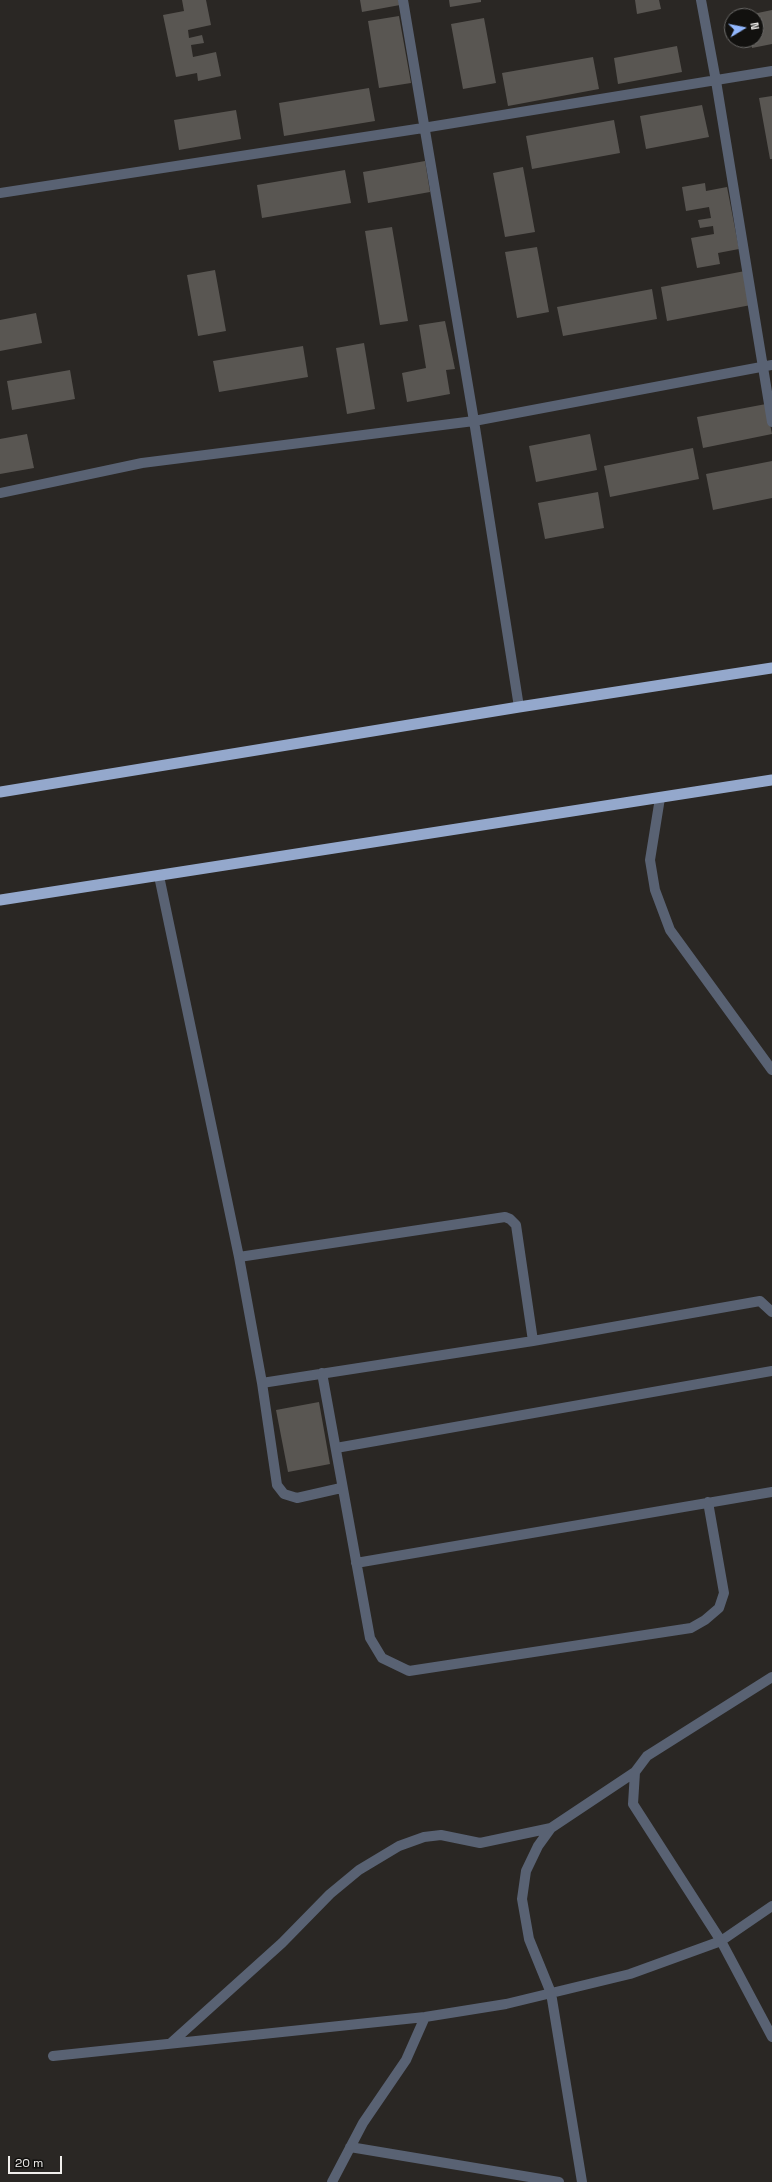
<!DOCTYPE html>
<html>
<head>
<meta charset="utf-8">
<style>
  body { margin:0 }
  #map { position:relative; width:772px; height:2182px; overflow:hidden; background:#2a2724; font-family:"Space Grotesk",sans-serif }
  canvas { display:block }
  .north { position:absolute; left:724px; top:8px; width:40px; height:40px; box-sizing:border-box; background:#12110f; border:1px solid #6b6a68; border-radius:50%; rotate:80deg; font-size:11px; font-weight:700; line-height:16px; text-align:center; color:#f1efed }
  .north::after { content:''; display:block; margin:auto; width:14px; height:18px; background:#92b7fd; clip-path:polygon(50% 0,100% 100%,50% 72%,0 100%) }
  .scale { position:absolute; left:8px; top:2156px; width:54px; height:18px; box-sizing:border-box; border:2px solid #f1efed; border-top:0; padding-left:5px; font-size:12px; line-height:14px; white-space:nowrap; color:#f1efed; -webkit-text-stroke:3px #12110f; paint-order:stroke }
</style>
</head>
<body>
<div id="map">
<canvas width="772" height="2182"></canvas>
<div class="north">N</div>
<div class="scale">20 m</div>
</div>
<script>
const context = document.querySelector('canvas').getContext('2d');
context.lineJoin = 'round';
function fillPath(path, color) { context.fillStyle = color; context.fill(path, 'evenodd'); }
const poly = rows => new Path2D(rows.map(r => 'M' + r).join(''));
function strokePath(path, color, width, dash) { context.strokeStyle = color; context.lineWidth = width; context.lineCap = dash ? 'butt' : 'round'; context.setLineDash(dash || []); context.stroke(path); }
fillPath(poly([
  [182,0,206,0,211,25,188,30,189,38,202,35,204,43,191,45,193,57,216,52,221,76,198,81,197,73,176,77,163,15,184,11],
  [360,0,399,0,400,5,362,12],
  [449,0,481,0,481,2,450,7],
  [635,0,659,0,661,9,637,14],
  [772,10,772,44,752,48,751,40,756,40,756,16,748,15],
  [399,16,411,83,379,88,368,21],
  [484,18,496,83,463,89,451,24],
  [677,46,682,72,618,84,614,58],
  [593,57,599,89,508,106,502,73],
  [369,88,375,121,284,136,279,103],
  [772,96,772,159,770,159,759,98],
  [702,105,709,137,646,149,640,116],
  [236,110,241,139,179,150,174,120],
  [614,120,620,153,532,169,526,136],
  [425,161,430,192,368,203,363,172],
  [523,167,535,232,505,237,493,173],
  [345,170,351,203,262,218,257,185],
  [705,183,706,191,727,187,739,249,718,253,720,264,697,268,691,238,714,234,713,226,700,228,698,220,711,218,709,207,686,211,682,187],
  [392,227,408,321,380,325,365,231],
  [537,247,549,312,517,318,505,252],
  [215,270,226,331,198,336,187,275],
  [745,271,751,305,667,321,661,287],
  [652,289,657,319,563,336,557,307],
  [36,313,42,343,0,351,0,320],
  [445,321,455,369,446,370,450,394,407,402,402,373,426,368,419,325],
  [364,343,375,409,347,414,336,348],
  [303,346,308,377,219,392,213,361],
  [70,370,75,399,12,410,7,381],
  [766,404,772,434,703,448,697,417],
  [27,434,34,468,0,474,0,439],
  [590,434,597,470,536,482,529,446],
  [693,448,699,479,610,497,604,466],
  [772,461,772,498,713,510,706,474],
  [598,492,604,528,545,539,538,503],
  [319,1402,330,1464,288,1472,276,1410]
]), '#595652');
strokePath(poly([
  [159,876,239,1257,262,1383,277,1485,284,1494,297,1498,341,1488],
  [239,1257,505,1217,510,1219,516,1225,533,1341],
  [322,1373,370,1638,382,1658,409,1671,691,1628,705,1620,719,1608,724,1593,708,1502],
  [262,1383,533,1341,760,1301,772,1312],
  [336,1448,772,1371],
  [356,1563,772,1492]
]), '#596273', 10);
strokePath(poly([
  [403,0,474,421,519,707],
  [701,0,716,81,772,422],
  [0,193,423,128,772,71],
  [0,493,142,463,474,421,772,365],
  [660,798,650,860,655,890,670,930,772,1070],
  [635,1772,633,1804,721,1941,772,2037],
  [171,2043,282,1943,330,1894,359,1870,399,1846,424,1837,441,1835,480,1843,551,1828],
  [53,2056,425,2017,506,2004,630,1974,721,1941,772,1906],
  [350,2147,559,2182],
  [332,2182,363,2123,406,2060,425,2017],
  [582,2182,551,1993,529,1939,522,1899,526,1871,538,1846,551,1828,635,1772,647,1756,772,1677]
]), '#596273', 10);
strokePath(poly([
  [0,792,519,707,772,668],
  [0,900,772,780]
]), '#94a8cc', 11);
</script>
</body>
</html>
